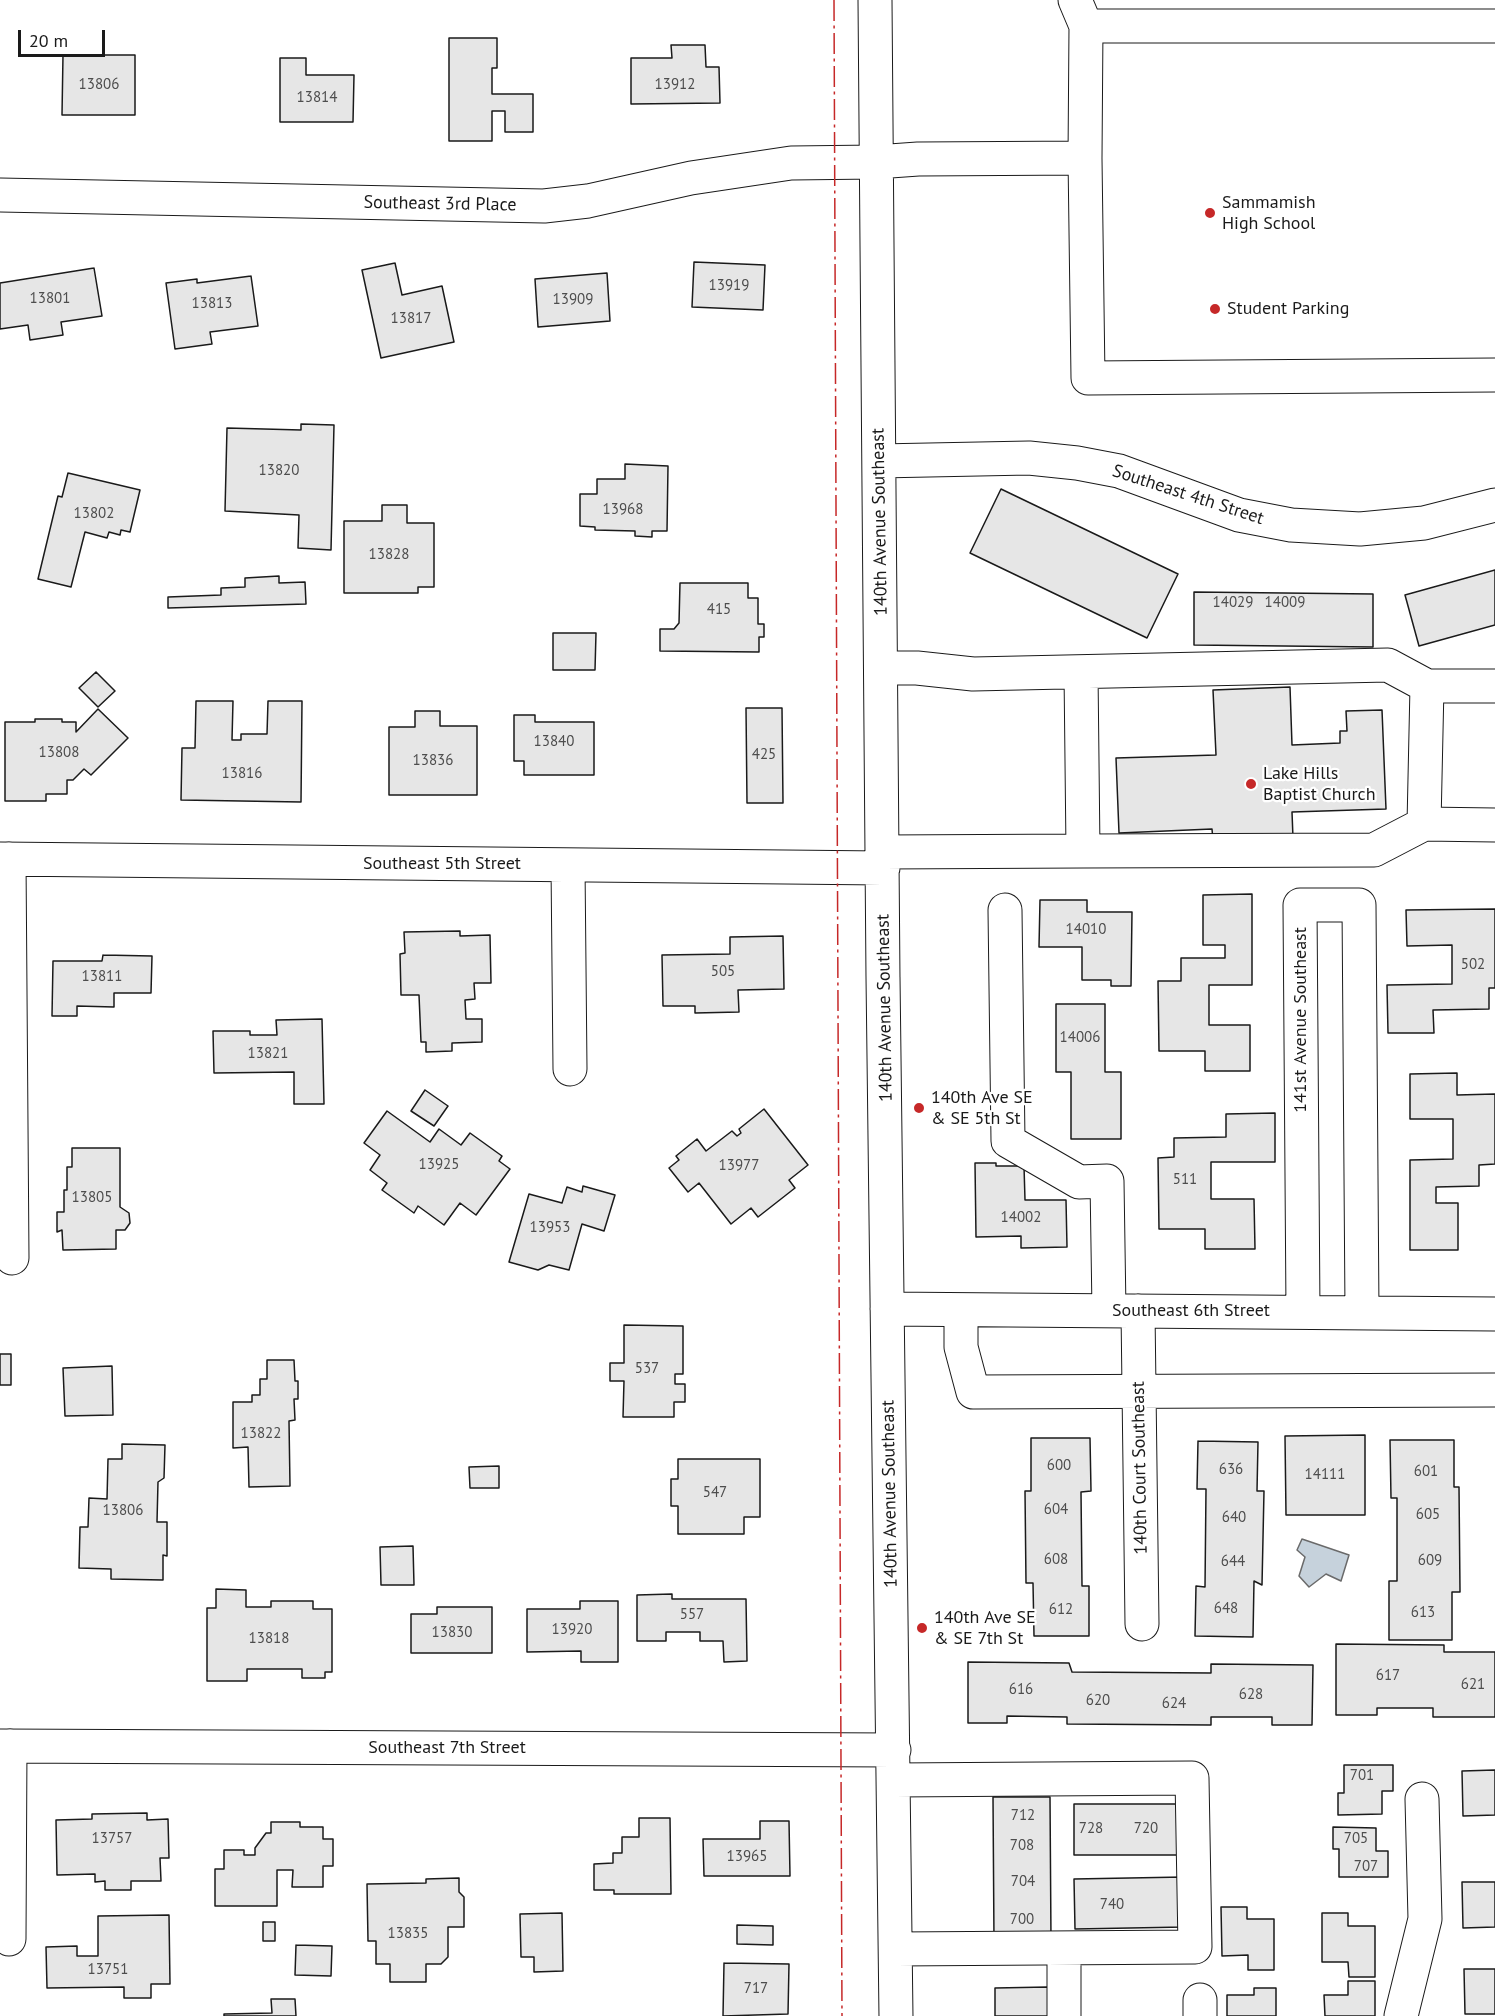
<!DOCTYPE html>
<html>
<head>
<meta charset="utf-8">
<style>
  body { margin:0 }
  #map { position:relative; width:1495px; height:2016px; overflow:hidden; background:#fff; font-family:"PT Sans",sans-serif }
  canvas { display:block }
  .scale { position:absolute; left:18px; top:30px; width:87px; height:27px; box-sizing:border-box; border:3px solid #1a1a1a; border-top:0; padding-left:8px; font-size:18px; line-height:21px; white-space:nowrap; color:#1a1a1a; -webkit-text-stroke:4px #fff; paint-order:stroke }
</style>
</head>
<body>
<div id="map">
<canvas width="1495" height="2016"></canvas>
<div class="scale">20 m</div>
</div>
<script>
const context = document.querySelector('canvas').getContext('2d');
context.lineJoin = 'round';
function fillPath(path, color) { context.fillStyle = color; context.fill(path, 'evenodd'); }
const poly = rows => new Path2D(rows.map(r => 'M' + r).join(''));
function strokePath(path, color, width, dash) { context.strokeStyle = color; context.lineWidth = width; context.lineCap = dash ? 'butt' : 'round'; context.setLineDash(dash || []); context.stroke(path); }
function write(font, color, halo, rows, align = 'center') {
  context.font = font + ' "PT Sans",sans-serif'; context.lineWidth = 4.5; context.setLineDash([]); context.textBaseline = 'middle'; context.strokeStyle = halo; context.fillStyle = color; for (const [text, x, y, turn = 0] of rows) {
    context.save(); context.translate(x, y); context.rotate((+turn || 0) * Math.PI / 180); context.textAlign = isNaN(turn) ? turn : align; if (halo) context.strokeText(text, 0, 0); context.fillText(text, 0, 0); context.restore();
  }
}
const water = poly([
  [1302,1539,1349,1555,1341,1581,1326,1574,1309,1587,1299,1576,1305,1557,1297,1550,1302,1539]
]);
fillPath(water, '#c6d2dc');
strokePath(water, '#6a6a6a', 1.5);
const building = poly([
  [449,38,497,38,497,68,492,68,492,94,533,94,533,132,505,132,505,111,492,111,492,141,449,141,449,38],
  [671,45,705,45,706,67,719,67,720,103,631,104,631,58,672,58,671,45],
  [63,55,135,55,135,115,62,115,63,55],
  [280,58,306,58,306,75,354,75,353,122,280,122,280,58],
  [694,262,765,265,763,310,692,307,694,262],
  [395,263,402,295,442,286,454,342,381,358,362,270,395,263],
  [94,268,102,316,61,322,63,335,30,340,28,325,0,329,0,283,94,268],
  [607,273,610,321,538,327,535,279,607,273],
  [251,276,258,326,210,332,212,344,175,349,166,283,197,279,197,283,251,276],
  [301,424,334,425,331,550,298,548,299,515,225,511,227,428,301,430,301,424],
  [625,464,668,466,667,531,652,531,652,537,635,536,635,531,595,530,595,527,580,526,580,494,597,494,597,479,625,479,625,464],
  [68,473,140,490,130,532,121,530,120,535,109,532,107,538,85,532,71,587,38,579,58,496,62,497,68,473],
  [1001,489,1178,574,1147,638,970,553,1001,489],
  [382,505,407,505,407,523,434,523,434,587,418,587,418,593,344,593,344,521,382,521,382,505],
  [1495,570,1495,625,1419,646,1405,595,1495,570],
  [279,576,279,583,305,582,306,604,168,608,168,597,221,595,221,588,245,587,245,578,279,576],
  [680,583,748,583,748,598,758,598,758,624,764,624,764,637,759,637,759,652,660,651,660,629,674,629,679,623,680,583],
  [1194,592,1373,594,1373,647,1194,645,1194,592],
  [553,633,596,633,595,670,553,670,553,633],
  [96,672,115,691,98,707,79,688,96,672],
  [1290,687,1292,745,1340,743,1340,731,1347,731,1346,711,1382,710,1386,809,1292,812,1293,838,1213,841,1212,829,1119,833,1116,758,1216,755,1213,690,1290,687],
  [196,701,233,701,232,740,241,740,241,734,267,734,268,701,302,701,301,802,181,800,182,748,195,748,196,701],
  [746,708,782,708,783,803,747,803,746,708],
  [98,709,128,738,91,775,84,769,73,780,67,780,67,794,46,794,46,801,5,801,5,722,35,722,35,719,62,719,62,722,76,722,76,732,98,709],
  [415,711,440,711,440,726,477,726,477,795,389,795,389,727,415,727,415,711],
  [514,715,535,715,535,722,594,722,594,775,524,775,524,761,514,761,514,715],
  [1252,894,1252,985,1209,985,1209,1025,1250,1025,1250,1071,1205,1071,1205,1051,1159,1051,1158,981,1181,981,1181,958,1225,958,1225,945,1203,945,1203,895,1252,894],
  [1040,900,1087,900,1087,912,1132,912,1131,986,1111,986,1111,980,1082,980,1082,947,1039,947,1040,900],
  [1495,909,1495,988,1489,988,1489,1009,1433,1010,1434,1033,1388,1033,1387,985,1452,984,1452,945,1407,946,1406,910,1495,909],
  [460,931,460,936,490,935,491,983,474,983,475,999,465,1000,466,1019,482,1019,482,1042,452,1043,452,1051,426,1052,426,1042,421,1042,419,995,401,995,400,954,405,953,404,932,460,931],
  [783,936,784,989,738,990,739,1012,695,1013,695,1006,663,1006,662,955,730,954,730,937,783,936],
  [103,955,152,956,151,993,114,993,114,1007,77,1006,77,1016,52,1016,53,961,102,961,103,955],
  [1056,1004,1105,1004,1105,1072,1121,1072,1121,1139,1071,1139,1071,1072,1056,1072,1056,1004],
  [322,1019,324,1104,294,1104,294,1072,214,1073,213,1031,250,1031,250,1035,277,1035,276,1020,322,1019],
  [1457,1073,1457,1095,1495,1094,1495,1164,1479,1165,1479,1186,1436,1187,1436,1203,1458,1203,1458,1250,1410,1250,1410,1160,1453,1159,1453,1119,1410,1119,1410,1074,1457,1073],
  [425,1090,448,1106,434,1126,411,1111,425,1090],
  [764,1109,808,1165,789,1180,795,1188,758,1217,751,1208,731,1224,699,1183,688,1192,669,1168,679,1160,676,1156,697,1139,706,1151,732,1131,737,1136,741,1133,739,1129,764,1109],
  [387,1111,430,1142,439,1129,461,1145,470,1133,502,1156,499,1161,510,1169,476,1215,460,1203,444,1225,418,1206,414,1213,382,1190,387,1183,370,1170,380,1155,364,1143,387,1111],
  [1275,1113,1275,1162,1211,1162,1211,1199,1254,1199,1255,1249,1205,1249,1205,1229,1159,1229,1158,1158,1174,1157,1174,1138,1226,1137,1226,1114,1275,1113],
  [72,1148,120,1148,120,1207,129,1213,130,1223,125,1230,116,1230,116,1249,63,1250,62,1230,57,1232,57,1212,64,1212,64,1190,67,1190,67,1167,72,1167,72,1148],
  [975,1163,996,1163,996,1166,1024,1166,1025,1200,1066,1200,1067,1247,1021,1248,1021,1236,976,1237,975,1163],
  [583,1186,615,1195,604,1231,582,1224,569,1270,549,1265,538,1270,509,1262,529,1194,562,1203,567,1187,582,1192,583,1186],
  [624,1325,683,1326,683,1374,675,1374,675,1384,685,1384,685,1402,674,1402,674,1417,623,1417,624,1381,610,1381,610,1363,624,1363,624,1325],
  [0,1354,11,1354,11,1385,0,1385,0,1354],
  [267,1360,294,1360,295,1381,298,1381,298,1399,294,1399,295,1420,289,1421,290,1486,249,1487,248,1447,233,1448,233,1402,252,1402,252,1395,260,1395,260,1379,267,1379,267,1360],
  [112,1366,113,1415,65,1416,63,1368,112,1366],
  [1365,1435,1365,1515,1286,1515,1285,1436,1365,1435],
  [1031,1438,1090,1438,1091,1491,1081,1492,1082,1586,1089,1586,1089,1636,1034,1636,1033,1583,1026,1583,1025,1491,1031,1491,1031,1438],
  [1390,1440,1454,1440,1454,1487,1459,1487,1460,1592,1452,1592,1452,1640,1389,1640,1389,1581,1397,1581,1397,1498,1391,1498,1390,1440],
  [1198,1441,1258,1442,1257,1491,1264,1491,1262,1585,1254,1581,1253,1637,1195,1636,1196,1586,1205,1587,1206,1489,1197,1489,1198,1441],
  [122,1444,165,1445,164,1478,158,1482,157,1522,167,1522,167,1556,163,1555,163,1580,111,1579,111,1569,79,1568,80,1527,88,1527,89,1498,107,1499,108,1459,122,1459,122,1444],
  [678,1459,760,1459,760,1517,744,1517,744,1534,678,1534,678,1506,671,1506,671,1479,678,1479,678,1459],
  [499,1466,499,1488,470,1488,469,1467,499,1466],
  [413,1546,414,1585,381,1585,380,1547,413,1546],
  [216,1589,246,1590,246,1607,271,1607,271,1601,313,1601,313,1609,332,1609,332,1672,325,1672,325,1678,302,1678,302,1669,247,1669,247,1681,207,1681,207,1608,216,1608,216,1589],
  [672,1594,672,1599,746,1599,747,1661,724,1662,723,1641,700,1641,700,1632,666,1632,666,1641,637,1641,637,1595,672,1594],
  [580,1601,618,1601,618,1662,581,1662,581,1651,527,1652,527,1609,580,1609,580,1601],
  [437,1607,492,1607,492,1653,411,1653,411,1614,437,1614,437,1607],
  [1336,1644,1444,1645,1444,1652,1495,1652,1495,1717,1433,1717,1433,1708,1377,1708,1377,1715,1336,1715,1336,1644],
  [968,1662,1069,1663,1072,1672,1211,1673,1211,1664,1313,1665,1312,1725,1272,1725,1272,1717,1211,1717,1211,1725,1067,1724,1067,1717,1007,1716,1007,1723,968,1723,968,1662],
  [1344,1765,1393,1765,1393,1791,1382,1791,1382,1814,1338,1815,1338,1793,1344,1793,1344,1765],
  [1495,1770,1495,1815,1463,1816,1462,1771,1495,1770],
  [993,1797,1050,1797,1051,1941,994,1942,993,1797],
  [1074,1804,1182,1804,1183,1855,1074,1855,1074,1804],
  [147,1813,147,1820,168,1819,169,1858,160,1858,161,1881,131,1881,131,1890,105,1890,105,1881,95,1882,95,1874,57,1875,56,1820,92,1819,92,1814,147,1813],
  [639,1818,670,1818,671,1894,614,1894,614,1890,594,1890,594,1864,613,1863,613,1853,622,1853,622,1837,639,1837,639,1818],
  [760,1821,789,1821,790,1876,704,1876,703,1839,760,1839,760,1821],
  [271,1822,300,1822,300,1827,323,1827,323,1839,333,1839,333,1866,323,1866,323,1887,292,1887,293,1870,277,1870,277,1906,215,1906,215,1869,224,1869,224,1850,244,1850,244,1855,255,1855,255,1848,266,1833,271,1833,271,1822],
  [1333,1827,1376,1828,1376,1851,1388,1851,1388,1877,1339,1877,1339,1849,1333,1849,1333,1827],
  [1184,1877,1185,1927,1075,1929,1074,1879,1184,1877],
  [459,1878,459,1892,464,1897,464,1927,448,1927,448,1957,441,1964,426,1964,426,1982,390,1982,390,1964,376,1964,376,1941,368,1941,367,1884,426,1883,426,1879,459,1878],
  [1462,1882,1495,1882,1495,1927,1463,1928,1462,1882],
  [1221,1907,1247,1907,1247,1919,1274,1919,1274,1970,1248,1970,1248,1955,1222,1956,1221,1907],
  [562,1913,563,1971,534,1972,534,1957,521,1957,520,1914,562,1913],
  [1322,1913,1348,1913,1348,1926,1375,1926,1375,1977,1349,1977,1348,1962,1322,1962,1322,1913],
  [169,1915,170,1984,151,1984,151,1998,124,1998,124,1987,47,1988,46,1947,77,1946,77,1956,98,1956,98,1916,169,1915],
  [263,1922,275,1922,275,1941,263,1941,263,1922],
  [737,1925,773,1926,773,1945,737,1944,737,1925],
  [296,1945,332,1946,331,1976,295,1975,296,1945],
  [724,1963,789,1964,788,2014,723,2016,724,1963],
  [1464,1969,1495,1969,1495,2014,1465,2014,1464,1969],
  [1348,1981,1375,1981,1375,2016,1325,2016,1324,1995,1348,1995,1348,1981],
  [1048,1987,1048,2016,995,2016,995,1988,1048,1987],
  [1254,1988,1276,1988,1276,2016,1227,2016,1227,1995,1254,1995,1254,1988],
  [271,1999,295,1999,296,2016,224,2016,224,2014,272,2013,271,1999]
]);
fillPath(building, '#e6e6e6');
strokePath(building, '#1a1a1a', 1.5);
const minor = poly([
  [875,0,883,977,896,2016],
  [1075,0,1086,26],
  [1495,26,1086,26,1085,158,1088,378,1495,375],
  [0,195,544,206,588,201,691,178,791,163,876,162,918,159,1085,158],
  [879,461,1029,458,1077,463,1119,471,1239,515,1291,525,1360,529,1424,523,1495,505],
  [881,668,917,668,973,674,1388,665,1427,686,1495,686],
  [1081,672,1083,851,1374,850,1424,824,1427,686],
  [1424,824,1495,825],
  [883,852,1083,851],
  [0,859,883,868],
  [9,859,12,1258],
  [568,865,570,1069],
  [1005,910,1008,1141,1079,1182,1107,1181,1109,1311],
  [887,1309,1495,1314],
  [961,1310,961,1347,973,1392,1495,1390],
  [1138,1311,1142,1624],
  [1303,1312,1300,905,1359,905,1362,1312],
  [0,1746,894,1750],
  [894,1780,1192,1778,1195,1947,896,1949],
  [9,1939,10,1746],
  [1064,1948,1064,2016],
  [1200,2000,1200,2016],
  [1401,2016,1425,1919,1422,1799]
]);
strokePath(minor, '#1a1a1a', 35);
strokePath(minor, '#fff', 33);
strokePath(poly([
  [834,0,842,2016]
]), '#c62828', 1.5, [21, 4.5, 3, 4.5]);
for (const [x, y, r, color] of [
  [1210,213,6,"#c62828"],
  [1215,309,6,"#c62828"],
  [1251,784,6,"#c62828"],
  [919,1108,6,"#c62828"],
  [922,1628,6,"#c62828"]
]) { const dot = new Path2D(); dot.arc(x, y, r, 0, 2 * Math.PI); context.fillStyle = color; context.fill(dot); strokePath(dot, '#fff', 2); }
write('15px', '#4d4d4d', null, [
  ["13806",99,85],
  ["13912",675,85],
  ["13814",317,98],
  ["13919",729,286],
  ["13801",50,299],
  ["13909",573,300],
  ["13813",212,304],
  ["13817",411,319],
  ["13820",279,471],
  ["13968",623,510],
  ["13802",94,514],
  ["13828",389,555],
  ["14029",1233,603],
  ["14009",1285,603],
  ["415",719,610],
  ["13840",554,742],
  ["13808",59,753],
  ["425",764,755],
  ["13836",433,761],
  ["13816",242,774],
  ["14010",1086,930],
  ["502",1473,965],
  ["505",723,972],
  ["13811",102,977],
  ["14006",1080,1038],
  ["13821",268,1054],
  ["13925",439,1165],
  ["13977",739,1166],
  ["511",1185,1180],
  ["13805",92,1198],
  ["14002",1021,1218],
  ["13953",550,1228],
  ["537",647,1369],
  ["13822",261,1434],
  ["600",1059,1466],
  ["636",1231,1470],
  ["601",1426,1472],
  ["14111",1325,1475],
  ["547",715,1493],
  ["604",1056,1510],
  ["13806",123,1511],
  ["605",1428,1515],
  ["640",1234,1518],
  ["608",1056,1560],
  ["609",1430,1561],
  ["644",1233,1562],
  ["648",1226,1609],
  ["612",1061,1610],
  ["613",1423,1613],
  ["557",692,1615],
  ["13920",572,1630],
  ["13830",452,1633],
  ["13818",269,1639],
  ["617",1388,1676],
  ["621",1473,1685],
  ["616",1021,1690],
  ["628",1251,1695],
  ["620",1098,1701],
  ["624",1174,1704],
  ["701",1362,1776],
  ["712",1023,1816],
  ["728",1091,1829],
  ["720",1146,1829],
  ["13757",112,1839],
  ["705",1356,1839],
  ["708",1022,1846],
  ["13965",747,1857],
  ["707",1366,1867],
  ["704",1023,1882],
  ["740",1112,1905],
  ["700",1022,1920],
  ["13835",408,1934],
  ["13751",108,1970],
  ["717",756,1989]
]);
write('18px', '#1a1a1a', '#fff', [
  ["Sammamish",1222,203],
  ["High School",1222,224],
  ["Student Parking",1227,309],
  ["Lake Hills",1263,774],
  ["Baptist Church",1263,795],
  ["140th Ave SE",931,1098],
  ["& SE 5th St",931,1119],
  ["140th Ave SE",934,1618],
  ["& SE 7th St",934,1639]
], 'left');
write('18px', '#1a1a1a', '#fff', [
  ["Southeast 3rd Place",440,204,1],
  ["Southeast 4th Street",1188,495,18],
  ["140th Avenue Southeast",880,522,-91],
  ["Southeast 5th Street",442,864],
  ["140th Avenue Southeast",885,1008,-91],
  ["141st Avenue Southeast",1301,1020,-90],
  ["Southeast 6th Street",1191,1311],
  ["140th Court Southeast",1140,1468,-91],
  ["140th Avenue Southeast",890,1494,-91],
  ["Southeast 7th Street",447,1748]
]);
</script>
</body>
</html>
